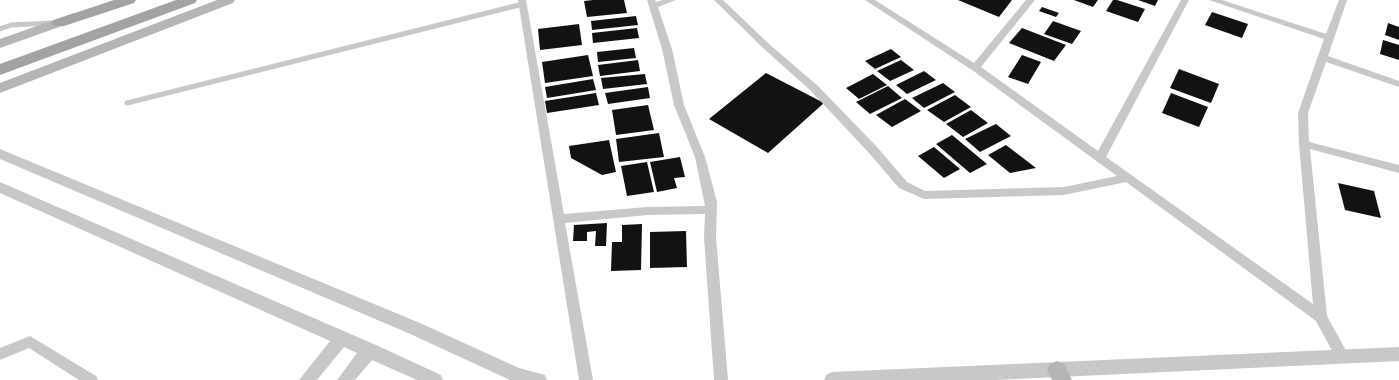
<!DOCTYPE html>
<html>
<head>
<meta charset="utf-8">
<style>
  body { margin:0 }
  canvas { display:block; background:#fff }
</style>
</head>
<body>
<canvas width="1399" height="380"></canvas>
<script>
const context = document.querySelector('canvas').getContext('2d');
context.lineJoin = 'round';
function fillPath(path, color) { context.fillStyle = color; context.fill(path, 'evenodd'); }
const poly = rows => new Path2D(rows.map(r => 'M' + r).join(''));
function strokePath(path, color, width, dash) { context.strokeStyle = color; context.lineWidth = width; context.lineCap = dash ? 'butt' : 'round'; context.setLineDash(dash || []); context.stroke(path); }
fillPath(poly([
  [593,0,624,0,627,13,587,17,584,1],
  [958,0,1012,0,999,17],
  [1074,0,1098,0,1093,7],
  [1113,0,1117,0,1145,9,1138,22,1106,11],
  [1138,0,1158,0,1155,6],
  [1042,7,1059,13,1056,17,1039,11],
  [1212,12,1248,24,1242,38,1205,25],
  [636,16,638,25,592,30,591,21],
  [1053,21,1081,31,1072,44,1044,34],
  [1388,23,1399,27,1399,40,1385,35],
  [579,24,582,45,540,50,538,29],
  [637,28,639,38,593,43,592,33],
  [1022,28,1066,45,1054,61,1009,43],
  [1383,40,1399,45,1399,60,1380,54],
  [634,48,636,58,598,62,597,52],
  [891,49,901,57,875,69,865,61],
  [588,55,593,76,545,83,542,62],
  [1022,55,1041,62,1028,84,1008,77],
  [638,60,640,71,600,76,598,65],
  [901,60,914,70,890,81,877,71],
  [1179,69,1219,84,1211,103,1170,88],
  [924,71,936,80,907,94,896,85],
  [766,73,824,103,768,153,709,119],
  [645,74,647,84,603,89,601,78],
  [873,74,887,85,859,99,846,88],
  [593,79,596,90,547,98,545,87],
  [943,83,955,92,924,108,912,98],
  [888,86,902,98,870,114,856,102],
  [648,87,650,98,608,104,605,93],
  [596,93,599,105,547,113,545,101],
  [1171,93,1208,107,1199,127,1162,113],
  [955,95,971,107,944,122,927,110],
  [905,99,921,111,892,127,876,115],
  [648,105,654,130,616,135,612,110],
  [971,110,988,123,963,137,946,124],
  [996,124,1011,136,980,152,965,139],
  [659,133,664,157,619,162,616,139],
  [952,135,987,164,970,173,936,144],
  [609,140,616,172,602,175,571,158,569,146],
  [1006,145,1036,168,1010,173,988,155],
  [934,147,960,169,944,178,918,156],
  [680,157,685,177,674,178,677,188,657,192,650,162],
  [647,162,654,192,627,196,621,166],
  [1338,183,1374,191,1381,218,1345,210],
  [607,223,606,246,595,246,596,231,587,232,587,241,573,241,574,225],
  [642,224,641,270,611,271,612,242,622,242,622,225],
  [686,231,687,267,650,268,650,232]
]), '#121212');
strokePath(poly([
  [0,29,11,25,52,23],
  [127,103,523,4]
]), '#c8c8c8', 5);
fillPath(poly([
  [518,0,526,0,564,214,647,207,705,206,695,157,674,105,662,49,647,0,655,0,656,2,663,0,676,0,658,7,672,49,684,105,705,157,717,202,716,237,728,380,714,380,704,237,705,214,647,215,565,223,593,380,579,380,518,0],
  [714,0,723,0,769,44,818,86,877,147,907,182,925,191,1064,187,1117,176,972,70,865,0,875,0,974,63,1026,0,1035,0,981,67,1098,151,1181,0,1189,0,1106,157,1313,304,1299,144,1298,113,1324,39,1209,0,1222,0,1326,34,1339,0,1347,0,1328,56,1399,81,1399,87,1326,62,1308,113,1309,142,1399,165,1399,173,1310,149,1327,316,1349,356,1347,360,1342,362,1337,360,1316,321,1126,182,1064,195,924,199,899,188,869,153,810,90,763,48,714,0],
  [30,336,96,376,98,380,79,380,29,348,0,360,0,348,30,336]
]), '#c8c8c8');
fillPath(poly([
  [0,149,420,323,519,368,545,375,547,380,510,380,408,333,0,159,0,149],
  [0,182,376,345,441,375,443,380,417,380,372,360,355,380,337,380,357,353,344,347,317,380,299,380,330,341,0,193,0,182],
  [1399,347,1399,361,995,380,824,380,826,375,832,372,1399,347]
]), '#c8c8c8');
fillPath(poly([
  [217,0,235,0,233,3,0,93,0,83,217,0],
  [74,13,81,17,79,20,0,48,0,39,74,13],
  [1057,361,1064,364,1072,380,1052,380,1047,370,1050,364,1057,361]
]), '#b5b5b5');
fillPath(poly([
  [114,0,136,0,134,3,64,26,54,26,51,23,54,20,114,0],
  [176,0,197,0,195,3,0,75,0,64,176,0]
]), '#a3a3a3');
</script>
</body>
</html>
